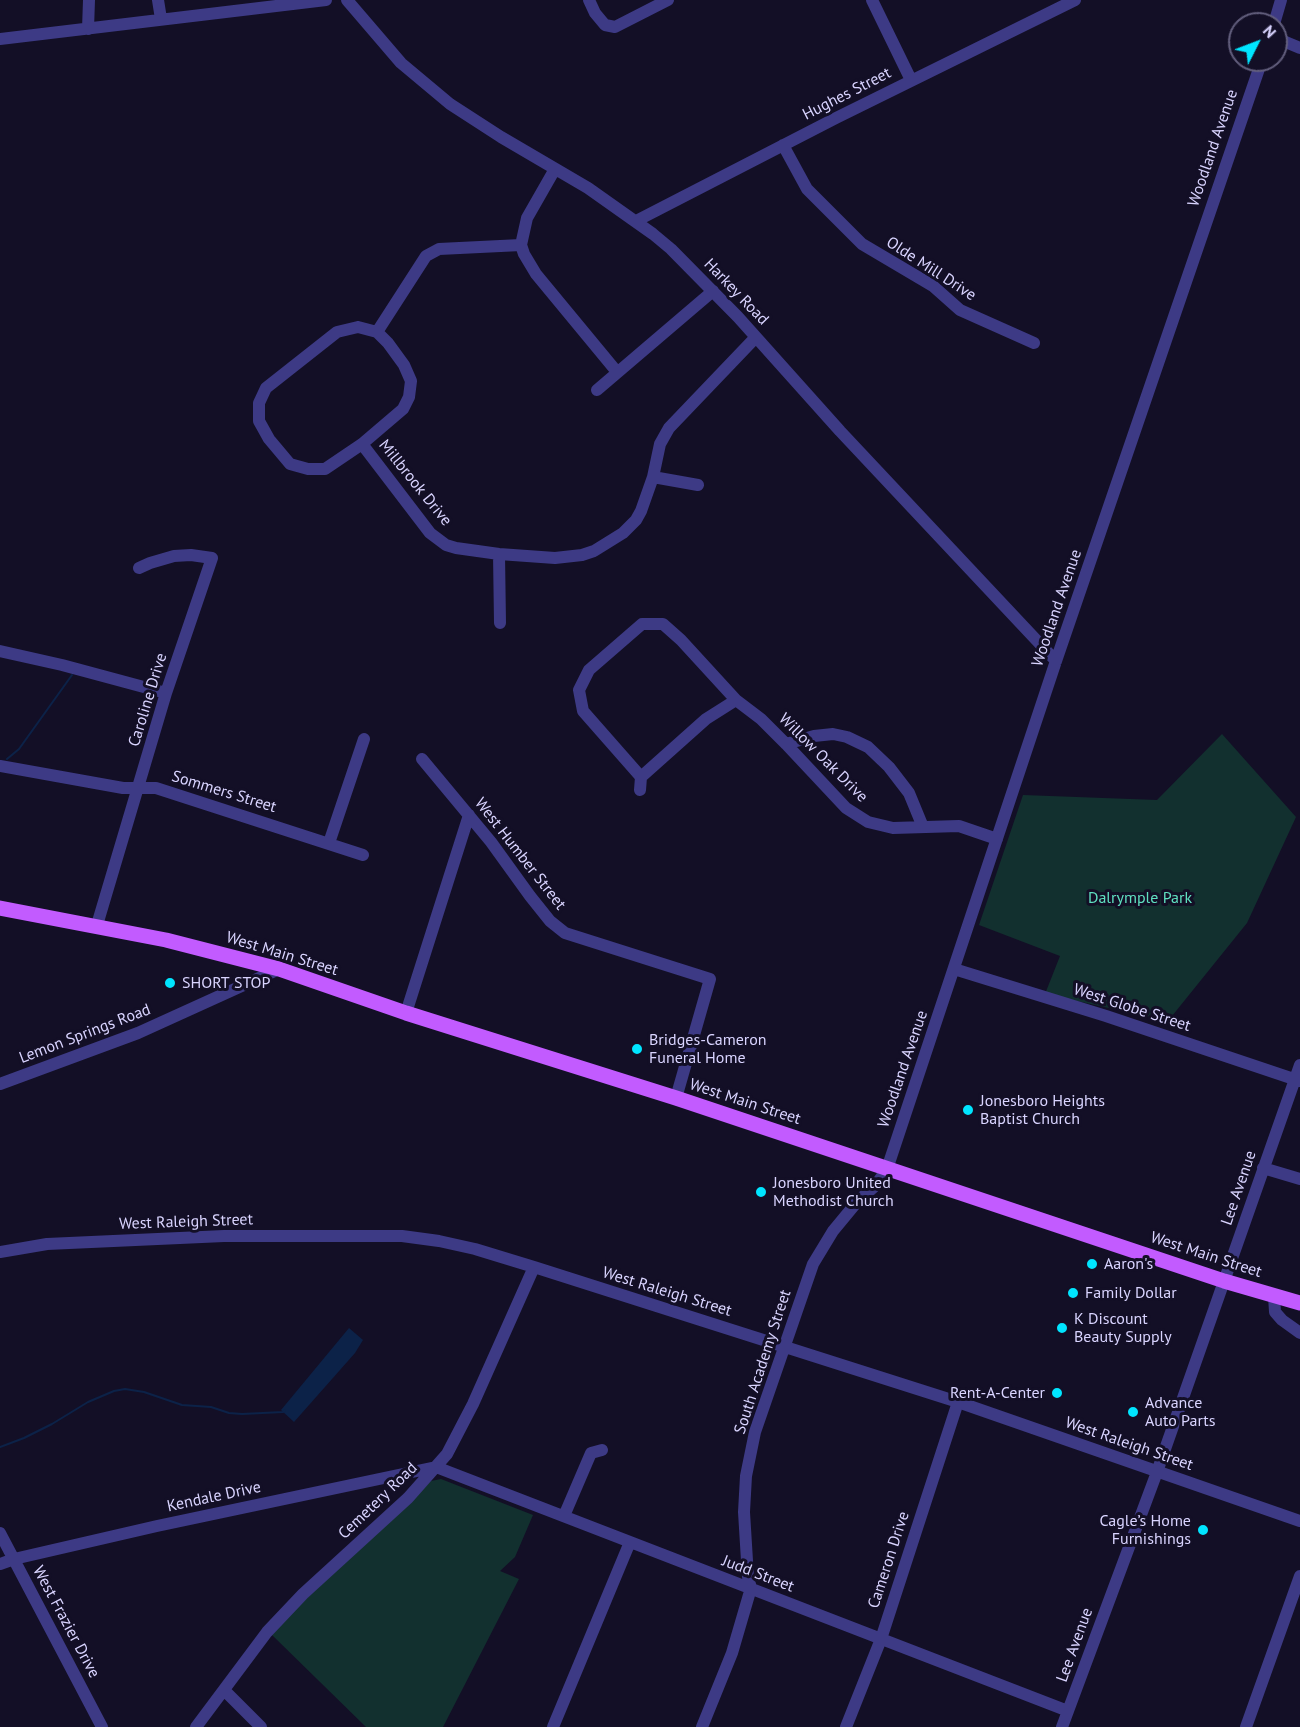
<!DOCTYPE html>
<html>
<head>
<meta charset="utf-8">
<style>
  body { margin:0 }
  #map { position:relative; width:1300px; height:1727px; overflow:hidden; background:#130f26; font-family:"PT Sans",sans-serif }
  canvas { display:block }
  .north { position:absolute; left:1228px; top:12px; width:60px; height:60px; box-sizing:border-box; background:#130f26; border:2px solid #625e7d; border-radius:50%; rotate:48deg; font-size:16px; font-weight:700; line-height:24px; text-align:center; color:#d9d4ff }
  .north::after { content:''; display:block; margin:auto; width:21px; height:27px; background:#00e5ff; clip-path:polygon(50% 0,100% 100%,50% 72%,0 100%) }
</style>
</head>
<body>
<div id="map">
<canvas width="1300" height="1727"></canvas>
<div class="north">N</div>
</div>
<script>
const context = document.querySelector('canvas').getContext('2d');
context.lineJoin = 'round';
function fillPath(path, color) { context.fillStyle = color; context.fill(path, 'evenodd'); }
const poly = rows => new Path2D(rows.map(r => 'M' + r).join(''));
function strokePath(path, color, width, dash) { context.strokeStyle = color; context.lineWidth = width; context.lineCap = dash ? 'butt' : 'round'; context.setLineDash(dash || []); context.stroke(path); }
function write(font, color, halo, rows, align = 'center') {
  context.font = font + ' "PT Sans",sans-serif'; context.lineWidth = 6; context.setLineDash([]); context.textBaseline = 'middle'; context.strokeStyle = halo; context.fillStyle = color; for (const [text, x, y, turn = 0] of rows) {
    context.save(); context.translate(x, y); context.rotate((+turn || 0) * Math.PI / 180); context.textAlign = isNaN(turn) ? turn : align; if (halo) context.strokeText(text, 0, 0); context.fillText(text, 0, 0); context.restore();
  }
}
fillPath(poly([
  [1222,734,1296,817,1247,923,1168,1021,1045,994,1060,956,979,925,1023,795,1157,800],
  [441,1479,533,1515,515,1557,500,1571,519,1579,443,1727,366,1727,272,1635,290,1614,431,1481]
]), '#12302f');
fillPath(poly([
  [349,1328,363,1340,355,1353,294,1422,281,1410]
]), '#0c2248');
strokePath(poly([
  [7,759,19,749,72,675],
  [0,1447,24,1438,52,1424,88,1402,114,1391,125,1389,144,1392,182,1405,211,1407,229,1413,242,1414,283,1412,285,1410]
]), '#0c2248', 2);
strokePath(poly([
  [158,0,161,19],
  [347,0,401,63,450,104,501,137,588,188,653,234,671,249,738,317,840,431,1056,661],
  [589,0,595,13,605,25,615,27,668,0],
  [872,0,911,80],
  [1274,24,1281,0],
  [88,29,89,0],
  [1276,38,1300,48],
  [0,39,326,0],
  [783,145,807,189,862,244,933,286,960,310,1034,343],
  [555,169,527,218,521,245,524,254,536,274,617,372],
  [636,221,836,118,1075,0],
  [358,327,377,332,388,343,404,365,411,381,409,397,403,409,362,444,325,469,308,469,290,464,269,439,259,421,259,403,266,388,337,332,358,327],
  [377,332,426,256,439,249,521,245],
  [597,390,713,291],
  [362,444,430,533,446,545,456,548,499,554,555,558,582,555,594,551,623,533,636,520,641,511,653,477,660,444,669,428,756,337],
  [653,477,698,485],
  [499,554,500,623],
  [0,651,62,665,166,693],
  [786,744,814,736,833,734,847,737,868,747,889,767,909,793,923,827],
  [422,759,491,842,530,896,550,921,565,933,710,979,676,1098],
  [0,766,123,788,156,788,363,855],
  [641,777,583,711,579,690,589,670,642,624,663,624,681,640,736,700],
  [640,790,641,777,706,719,736,700,761,719,786,744,846,808,868,822,893,828,959,826,997,839],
  [329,843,364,739],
  [97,925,166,693,212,558,191,555,174,556,150,563,139,568],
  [954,969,1106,1016,1300,1081],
  [406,1013,469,815],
  [0,1084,138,1033,279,969],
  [1263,1168,1300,1179],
  [0,1252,47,1244,224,1236,402,1236,439,1241,475,1249,534,1267,958,1402,1300,1521],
  [1274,1296,1275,1312,1282,1320,1300,1333],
  [564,1516,591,1453,602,1450],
  [0,1533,102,1727],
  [0,1564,14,1559,157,1526,436,1467,1068,1711],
  [224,1690,261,1727],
  [196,1727,267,1632,303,1594,408,1498,447,1454,473,1404,534,1267],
  [553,1727,630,1542],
  [702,1727,732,1653,751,1588,748,1577,744,1512,746,1476,755,1432,813,1264,833,1231,857,1202,876,1185,887,1169,1056,661,1262,60],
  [846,1727,881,1639,958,1402],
  [1062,1727,1157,1472,1300,1065],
  [1246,1727,1300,1576]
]), '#3d3a85', 12);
strokePath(poly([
  [0,908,166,940,279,969,406,1013,676,1098,1224,1281,1300,1303]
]), '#c25bff', 15);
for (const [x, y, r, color] of [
  [170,983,6,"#00e5ff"],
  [637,1049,6,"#00e5ff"],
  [968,1110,6,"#00e5ff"],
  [761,1192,6,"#00e5ff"],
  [1092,1264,6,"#00e5ff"],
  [1073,1293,6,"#00e5ff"],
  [1062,1328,6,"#00e5ff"],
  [1057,1393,6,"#00e5ff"],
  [1133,1412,6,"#00e5ff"],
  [1203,1530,6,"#00e5ff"]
]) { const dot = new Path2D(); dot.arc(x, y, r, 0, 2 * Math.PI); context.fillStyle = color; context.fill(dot); strokePath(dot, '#130f26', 2); }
write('16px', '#d9d4ff', '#130f26', [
  ["Hughes Street",847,94,-27],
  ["Woodland Avenue",1213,148,-71],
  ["Olde Mill Drive",931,269,33],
  ["Harkey Road",736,292,46],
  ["Millbrook Drive",415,483,51],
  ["Woodland Avenue",1057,608,-71],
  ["Caroline Drive",148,700,-73],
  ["Willow Oak Drive",823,758,45],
  ["Sommers Street",224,792,17],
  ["West Humber Street",520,854,52],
  ["West Main Street",282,954,17],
  ["West Globe Street",1132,1008,18],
  ["Lemon Springs Road",85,1034,-21],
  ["Woodland Avenue",903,1069,-71],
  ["West Main Street",745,1102,18],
  ["Lee Avenue",1239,1188,-71],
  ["West Raleigh Street",186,1222,-2],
  ["West Main Street",1206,1255,18],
  ["West Raleigh Street",667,1292,17],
  ["South Academy Street",763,1362,-72],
  ["West Raleigh Street",1129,1444,19],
  ["Kendale Drive",214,1497,-12],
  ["Cemetery Road",378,1501,-44],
  ["Cameron Drive",889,1560,-72],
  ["Judd Street",758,1574,21],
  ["West Frazier Drive",66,1622,62],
  ["Lee Avenue",1075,1645,-70]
]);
write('16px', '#5fe0c0', '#130f26', [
  ["Dalrymple Park",1140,898]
]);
write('16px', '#d9d4ff', '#130f26', [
  ["SHORT STOP",182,983],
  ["Bridges-Cameron",649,1040],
  ["Funeral Home",649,1058],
  ["Jonesboro Heights",980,1101],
  ["Baptist Church",980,1119],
  ["Jonesboro United",773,1183],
  ["Methodist Church",773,1201],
  ["Aaron's",1104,1264],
  ["Family Dollar",1085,1293],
  ["K Discount",1074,1319],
  ["Beauty Supply",1074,1337],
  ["Rent-A-Center",1045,1393,"right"],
  ["Advance",1145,1403],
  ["Auto Parts",1145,1421],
  ["Cagle’s Home",1191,1521,"right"],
  ["Furnishings",1191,1539,"right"]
], 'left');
</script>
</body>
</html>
